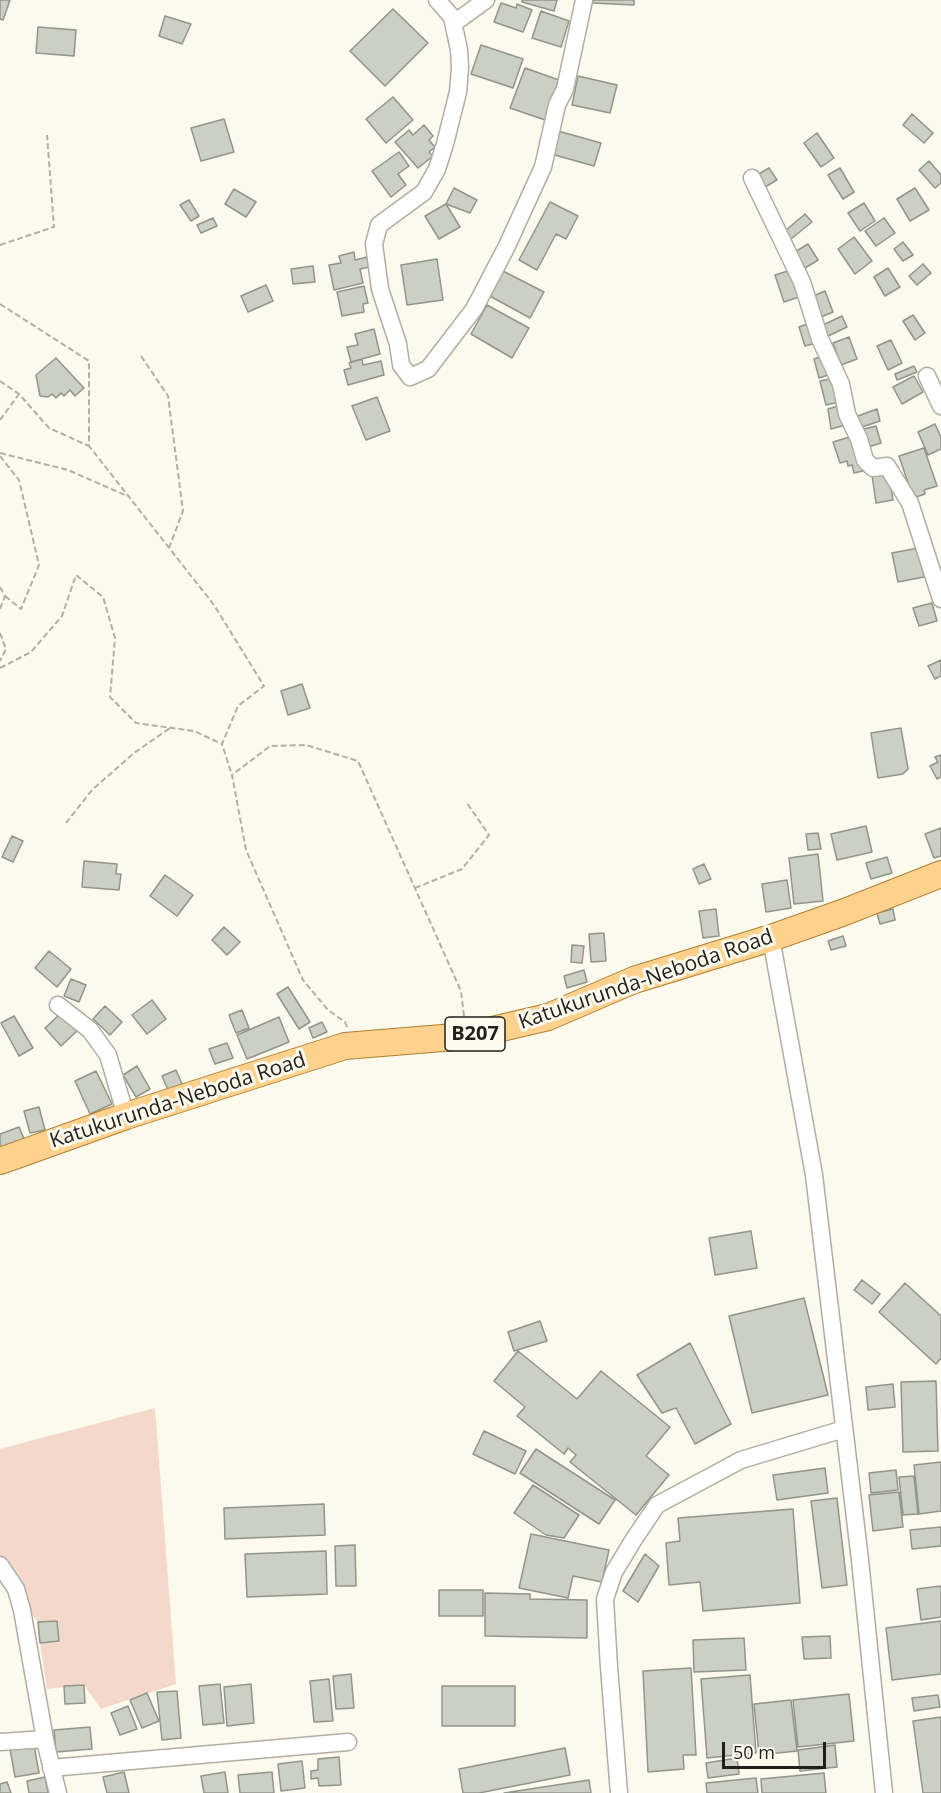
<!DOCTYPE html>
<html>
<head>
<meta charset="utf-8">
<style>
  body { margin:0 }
  #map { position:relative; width:941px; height:1793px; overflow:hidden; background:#fcf9ed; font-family:"Open Sans",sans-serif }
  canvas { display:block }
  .scale { position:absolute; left:722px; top:1742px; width:104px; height:27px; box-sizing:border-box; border:3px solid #201f1a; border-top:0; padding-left:8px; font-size:18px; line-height:21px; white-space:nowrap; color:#201f1a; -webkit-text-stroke:4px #fcf9ed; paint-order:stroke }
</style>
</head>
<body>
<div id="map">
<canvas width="941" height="1793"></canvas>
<div class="scale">50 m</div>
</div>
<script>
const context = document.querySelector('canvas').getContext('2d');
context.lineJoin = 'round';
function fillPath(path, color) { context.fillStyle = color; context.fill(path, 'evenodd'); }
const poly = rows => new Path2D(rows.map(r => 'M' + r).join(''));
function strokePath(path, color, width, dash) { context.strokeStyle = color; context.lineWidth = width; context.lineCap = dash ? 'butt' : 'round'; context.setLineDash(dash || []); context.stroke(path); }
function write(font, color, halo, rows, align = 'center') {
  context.font = font + ' "Open Sans",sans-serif'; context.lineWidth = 6; context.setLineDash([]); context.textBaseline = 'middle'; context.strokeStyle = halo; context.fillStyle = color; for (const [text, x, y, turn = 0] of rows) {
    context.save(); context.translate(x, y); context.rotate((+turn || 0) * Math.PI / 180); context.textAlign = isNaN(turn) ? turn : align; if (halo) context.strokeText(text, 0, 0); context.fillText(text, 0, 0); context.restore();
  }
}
fillPath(poly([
  [155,1408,176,1684,101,1709,84,1685,47,1689,40,1643,59,1641,57,1621,38,1622,0,1572,0,1449]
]), '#f4d9cb');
const building = poly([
  [0,0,10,0,3,20,0,19,0,0],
  [522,0,557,0,554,11,522,2,522,0],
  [593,0,634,0,634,5,593,3,593,0],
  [501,3,516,8,517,4,532,10,523,32,494,22,501,3],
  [393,9,428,43,385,86,350,51,393,9],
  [541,11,569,21,561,47,532,38,541,11],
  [165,16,191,24,182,44,159,36,165,16],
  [38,27,76,30,74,56,36,53,38,27],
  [481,45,523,59,513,88,471,74,481,45],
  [525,68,559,80,545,120,510,108,525,68],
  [578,76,617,85,610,113,572,105,578,76],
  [393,97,413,120,386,143,366,119,393,97],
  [912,114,933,133,924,143,903,125,912,114],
  [224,119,234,152,201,161,191,128,224,119],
  [424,125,433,136,429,140,435,147,429,152,433,156,418,168,395,142,409,130,413,135,424,125],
  [558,131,601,143,594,166,551,154,558,131],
  [817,133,834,158,821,167,804,143,817,133],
  [399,152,409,166,398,174,406,185,391,197,372,171,399,152],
  [929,161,941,175,941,183,935,188,919,170,929,161],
  [769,168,777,180,765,187,757,175,769,168],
  [840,168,854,192,843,199,828,175,840,168],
  [454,188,477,200,470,213,446,204,454,188],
  [915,188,929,210,910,221,897,199,915,188],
  [234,189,256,202,246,217,225,204,234,189],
  [189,200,199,216,191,221,180,205,189,200],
  [550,202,578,216,566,239,556,234,537,270,519,260,550,202],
  [864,203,875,221,860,231,848,213,864,203],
  [446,204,460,227,439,239,425,216,446,204],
  [805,214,812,222,791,239,785,231,805,214],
  [213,218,217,226,201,233,197,225,213,218],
  [884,218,895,233,876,246,865,231,884,218],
  [854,237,872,261,855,274,838,249,854,237],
  [903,242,913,255,903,261,894,249,903,242],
  [808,244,818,260,805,268,795,252,808,244],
  [354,252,355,260,367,257,370,267,360,269,363,283,334,290,329,265,341,263,339,256,354,252],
  [437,259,443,300,407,305,401,265,437,259],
  [923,264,931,273,917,285,909,276,923,264],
  [313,266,315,282,293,284,291,269,313,266],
  [888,268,900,287,885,296,874,277,888,268],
  [794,269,802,296,784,302,775,275,794,269],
  [501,270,544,292,530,318,488,295,501,270],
  [266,285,273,301,248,312,241,296,266,285],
  [364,286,368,303,363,304,364,312,342,316,337,292,364,286],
  [825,291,833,312,821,317,813,296,825,291],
  [487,305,529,328,512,358,471,334,487,305],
  [913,315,925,333,915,340,903,321,913,315],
  [842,316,847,327,826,337,821,326,842,316],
  [810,323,816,343,805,346,799,327,810,323],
  [374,329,380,354,351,362,347,347,358,345,355,334,374,329],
  [849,337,857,359,841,365,833,343,849,337],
  [891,340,902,363,888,370,877,346,891,340],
  [826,355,831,374,819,378,814,359,826,355],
  [56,358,84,388,75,396,70,390,64,396,61,393,56,398,52,394,48,397,40,396,36,375,56,358],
  [362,359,363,365,381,361,384,375,348,385,344,370,351,368,349,363,362,359],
  [914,366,917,372,897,380,895,374,914,366],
  [914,376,923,392,902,404,893,387,914,376],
  [835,378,840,402,826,405,820,381,835,378],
  [377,397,390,431,366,440,352,406,377,397],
  [844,404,849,424,831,429,828,409,844,404],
  [877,409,880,421,859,428,855,417,877,409],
  [935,424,941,437,941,449,928,455,918,432,935,424],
  [876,426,881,443,865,448,860,430,876,426],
  [853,436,863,471,854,473,852,465,848,466,847,461,840,463,833,442,853,436],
  [924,448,937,486,924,490,925,494,913,498,899,456,924,448],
  [889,472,893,500,876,503,872,475,889,472],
  [918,548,924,577,898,582,892,553,918,548],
  [932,603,937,621,919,626,913,608,932,603],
  [941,660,941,676,935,679,928,666,941,660],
  [302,684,310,708,288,715,281,691,302,684],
  [901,728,908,769,903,774,878,778,871,733,901,728],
  [941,755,941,777,937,779,930,766,938,762,935,757,941,755],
  [866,826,872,852,837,860,831,834,866,826],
  [941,828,941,856,934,858,925,834,941,828],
  [818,833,821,849,808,850,806,834,818,833],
  [12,836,23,841,13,862,2,857,12,836],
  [818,854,823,901,794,904,789,858,818,854],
  [887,857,892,873,871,879,866,863,887,857],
  [84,861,117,864,116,874,121,874,119,890,82,887,84,861],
  [704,864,711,879,699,884,693,869,704,864],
  [165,875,193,895,177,916,150,896,165,875],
  [787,880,791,908,766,912,762,884,787,880],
  [716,909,719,936,703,938,699,911,716,909],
  [893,909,895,920,880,924,877,913,893,909],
  [224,927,240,942,227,955,212,940,224,927],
  [604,933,606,961,591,962,589,934,604,933],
  [843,936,846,946,831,950,828,941,843,936],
  [572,945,584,946,582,963,571,962,572,945],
  [49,951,71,969,57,987,35,968,49,951],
  [584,970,587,982,567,988,564,976,584,970],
  [71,979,86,985,79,1002,64,996,71,979],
  [288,987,310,1022,299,1029,277,994,288,987],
  [152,1000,166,1019,147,1034,132,1015,152,1000],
  [105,1006,122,1022,110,1035,93,1019,105,1006],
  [242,1010,249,1028,236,1033,229,1015,242,1010],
  [60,1014,77,1031,61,1046,45,1028,60,1014],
  [14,1016,33,1048,19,1056,1,1023,14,1016],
  [279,1017,289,1042,247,1059,237,1035,279,1017],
  [322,1022,327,1032,313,1038,309,1028,322,1022],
  [227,1043,233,1058,215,1064,209,1049,227,1043],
  [137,1066,150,1089,136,1097,123,1075,137,1066],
  [176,1070,182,1084,168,1090,162,1076,176,1070],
  [96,1071,112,1104,90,1114,75,1081,96,1071],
  [39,1107,45,1130,30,1133,24,1111,39,1107],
  [19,1127,25,1141,0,1151,0,1134,19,1127],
  [751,1231,757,1268,715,1275,709,1238,751,1231],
  [862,1280,880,1294,872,1304,854,1290,862,1280],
  [905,1283,941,1316,941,1358,936,1364,879,1312,905,1283],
  [804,1298,828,1395,752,1413,729,1316,804,1298],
  [540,1321,547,1341,514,1351,508,1332,540,1321],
  [690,1343,731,1424,695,1444,676,1408,662,1413,637,1375,690,1343],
  [518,1351,577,1399,601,1371,670,1427,646,1456,669,1475,636,1515,570,1462,576,1455,568,1448,564,1454,517,1416,525,1407,494,1381,518,1351],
  [936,1381,938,1451,903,1452,901,1382,936,1381],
  [893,1384,895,1407,868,1410,866,1387,893,1384],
  [484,1431,526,1451,515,1474,473,1454,484,1431],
  [536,1449,615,1500,599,1524,520,1473,536,1449],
  [941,1462,941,1511,919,1514,914,1465,941,1462],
  [825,1468,828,1493,777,1500,773,1475,825,1468],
  [896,1470,898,1490,871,1493,869,1473,896,1470],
  [914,1476,918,1514,903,1515,899,1477,914,1476],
  [533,1485,579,1515,564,1538,546,1535,514,1513,533,1485],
  [899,1492,903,1527,873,1531,869,1495,899,1492],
  [837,1498,847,1585,822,1588,811,1501,837,1498],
  [324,1504,325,1535,225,1539,224,1508,324,1504],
  [793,1509,800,1603,703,1611,700,1582,669,1585,666,1543,680,1541,678,1518,793,1509],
  [941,1527,941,1546,912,1549,910,1530,941,1527],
  [531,1534,609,1550,602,1582,573,1576,568,1598,519,1588,531,1534],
  [355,1545,356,1586,336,1586,335,1546,355,1545],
  [326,1551,327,1594,247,1597,245,1554,326,1551],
  [645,1554,659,1566,638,1602,623,1591,645,1554],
  [941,1586,941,1617,921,1620,917,1589,941,1586],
  [439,1590,483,1590,483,1616,439,1616,439,1590],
  [485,1593,530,1594,530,1599,587,1600,587,1638,485,1636,485,1593],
  [57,1621,59,1641,40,1643,38,1622,57,1621],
  [941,1621,941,1674,892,1680,886,1628,941,1621],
  [830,1636,831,1658,804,1659,802,1637,830,1636],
  [744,1638,746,1670,694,1672,693,1640,744,1638],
  [691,1668,696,1755,683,1755,684,1769,648,1772,643,1671,691,1668],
  [351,1674,354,1708,336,1709,333,1676,351,1674],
  [750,1675,756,1753,707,1758,701,1679,750,1675],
  [329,1679,333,1721,314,1722,310,1681,329,1679],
  [220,1684,224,1723,203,1725,199,1686,220,1684],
  [251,1684,254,1723,227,1726,224,1687,251,1684],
  [84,1685,85,1703,65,1704,64,1686,84,1685],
  [442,1686,515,1686,515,1726,442,1726,442,1686],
  [177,1691,181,1738,162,1740,157,1692,177,1691],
  [147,1693,159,1721,142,1728,130,1700,147,1693],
  [849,1694,854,1741,798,1747,793,1700,849,1694],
  [938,1695,940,1707,914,1711,912,1698,938,1695],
  [791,1700,797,1751,759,1755,754,1704,791,1700],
  [128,1706,137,1729,120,1735,111,1713,128,1706],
  [941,1717,941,1793,923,1793,913,1721,941,1717],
  [90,1727,92,1749,56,1752,54,1730,90,1727],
  [34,1745,39,1773,15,1777,10,1749,34,1745],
  [835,1745,837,1767,800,1771,798,1750,835,1745],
  [565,1748,570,1775,479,1793,463,1793,459,1769,565,1748],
  [339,1757,341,1785,319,1786,318,1778,311,1779,311,1771,318,1770,318,1759,339,1757],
  [737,1758,739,1774,708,1778,706,1763,737,1758],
  [302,1761,305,1788,281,1791,278,1764,302,1761],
  [124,1772,129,1793,107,1793,103,1777,124,1772],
  [225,1772,228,1793,204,1793,201,1776,225,1772],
  [272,1772,274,1793,240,1793,238,1775,272,1772],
  [824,1773,826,1793,762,1793,761,1779,824,1773],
  [45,1777,48,1793,29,1793,27,1781,45,1777],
  [756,1778,758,1793,707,1793,706,1783,756,1778],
  [589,1780,591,1793,504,1793,589,1780],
  [7,1782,11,1793,0,1793,0,1784,7,1782]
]);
fillPath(building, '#cccfc3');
strokePath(building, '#92958a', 1.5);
const street = poly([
  [437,0,452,17,459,50,460,68,458,92,445,144,437,169,424,192,379,225,374,244,380,289,398,344,401,365,410,377,428,369,474,309,506,248,543,167,557,105,565,89,584,0],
  [454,23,486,0],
  [752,178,802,282,820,339,841,384,847,414,859,439,865,460,873,468,887,466,910,503,941,599],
  [927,376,941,406],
  [771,938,814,1175,860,1560,884,1793],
  [58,1005,90,1030,108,1055,126,1116],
  [0,1565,16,1589,22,1610,46,1745,58,1793],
  [0,1742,45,1739],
  [51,1768,348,1742],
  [619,1793,609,1667,605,1599,614,1572,634,1539,657,1505,741,1460,844,1429]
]);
const primary = poly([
  [0,1161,126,1116,345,1046,467,1036,548,1017,634,980,771,938,842,913,941,874]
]);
strokePath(street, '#b0ada2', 19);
strokePath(primary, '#b07f33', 28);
strokePath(poly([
  [0,245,54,227,47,135],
  [0,304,89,361,89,446,214,605,264,686,238,706,222,744,232,775],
  [141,356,168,396,183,511,169,548],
  [0,381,19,394,49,428,89,446],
  [0,420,19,394],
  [0,453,68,470,125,495],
  [0,456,19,480,39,565,21,609,5,596],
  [0,587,5,596,0,609],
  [0,633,6,649,0,661],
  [0,668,31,652,62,616,76,575,103,597,115,638,110,697,136,723,194,731,222,744],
  [66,823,92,790,134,753,170,728],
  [415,888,462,869,489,835,467,803],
  [347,1027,345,1022,328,1010,303,980,246,850,232,775,270,746,306,745,358,761,461,991,464,1016]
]), '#b2b0a6', 2, [6, 3]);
strokePath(street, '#fff', 16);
strokePath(primary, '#fed18d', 26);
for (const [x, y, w] of [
  [475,1034,60]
]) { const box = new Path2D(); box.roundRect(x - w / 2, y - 17, w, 34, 4.5); context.fillStyle = '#fcf9ed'; context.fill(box); strokePath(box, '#201f1a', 1.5); }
write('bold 20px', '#201f1a', null, [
  ["B207",475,1034]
]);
write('21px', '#201f1a', '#fcf9ed', [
  ["Katukurunda-Neboda Road",646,980,-19],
  ["Katukurunda-Neboda Road",178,1101,-18]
]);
</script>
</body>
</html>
